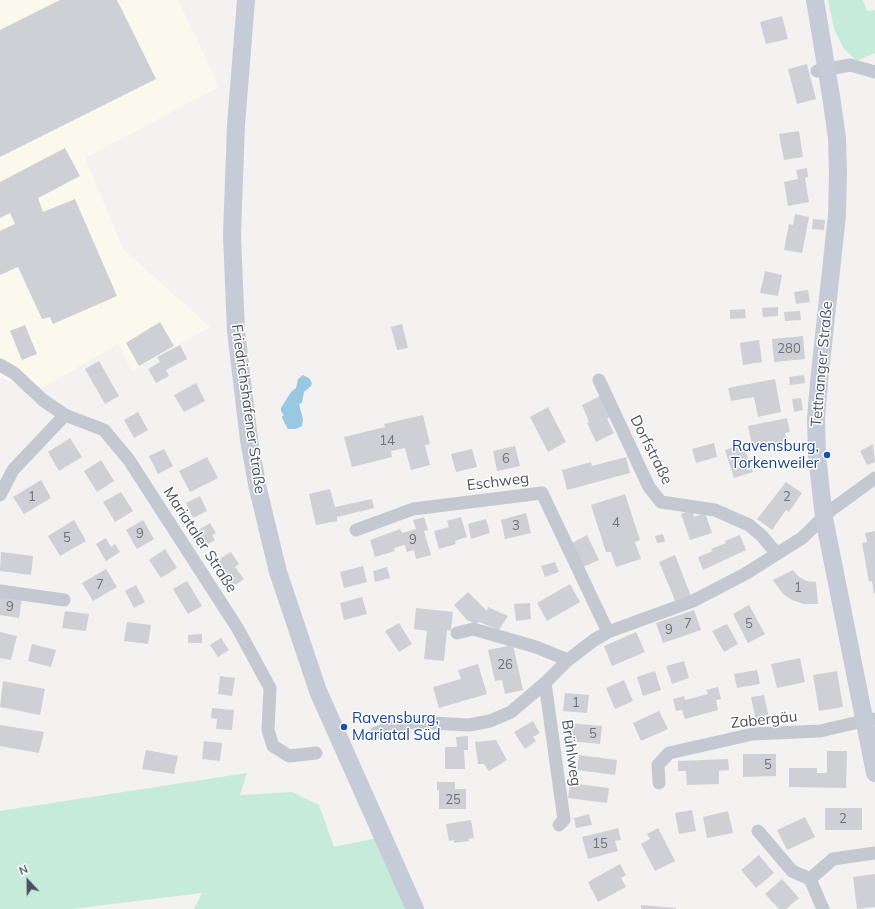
<!DOCTYPE html>
<html>
<head>
<meta charset="utf-8">
<style>
  body { margin:0 }
  #map { position:relative; width:875px; height:909px; overflow:hidden; background:#f3f2f1; font-family:Mulish,sans-serif }
  canvas { display:block }
  .north { position:absolute; left:8px; top:861px; width:40px; height:40px; -webkit-text-stroke:3px #fff; paint-order:stroke; rotate:338deg; font-size:11px; font-weight:700; line-height:16px; text-align:center; color:#4b525d }
  .north::after { content:''; display:block; margin:auto; width:14px; height:18px; background:#4b525d; clip-path:polygon(50% 0,100% 100%,50% 72%,0 100%) }
</style>
</head>
<body>
<div id="map">
<canvas width="875" height="909"></canvas>
<div class="north">N</div>
</div>
<script>
const context = document.querySelector('canvas').getContext('2d');
context.lineJoin = 'round';
function fillPath(path, color) { context.fillStyle = color; context.fill(path, 'evenodd'); }
const poly = rows => new Path2D(rows.map(r => 'M' + r).join(''));
function strokePath(path, color, width, dash) { context.strokeStyle = color; context.lineWidth = width; context.lineCap = dash ? 'butt' : 'round'; context.setLineDash(dash || []); context.stroke(path); }
function write(font, color, halo, rows, align = 'center') {
  context.font = font + ' Mulish,sans-serif'; context.lineWidth = 3; context.setLineDash([]); context.textBaseline = 'middle'; context.strokeStyle = halo; context.fillStyle = color; for (const [text, x, y, turn = 0] of rows) {
    context.save(); context.translate(x, y); context.rotate((+turn || 0) * Math.PI / 180); context.textAlign = isNaN(turn) ? turn : align; if (halo) context.strokeText(text, 0, 0); context.fillText(text, 0, 0); context.restore();
  }
}
fillPath(poly([
  [0,0,178,0,219,87,85,158,123,249,210,327,132,371,118,344,42,388,16,384,0,376]
]), '#fbf9ee');
fillPath(poly([
  [828,0,863,0,867,11,875,10,875,53,857,61,844,49,834,29],
  [247,773,240,795,292,792,319,805,334,847,382,837,415,909,194,909,202,893,72,909,0,909,0,811]
]), '#c6ebda');
fillPath(poly([
  [303,375,309,378,312,383,311,386,304,392,302,403,299,404,303,419,302,426,296,429,288,429,282,418,282,416,284,416,281,411,281,408,291,392,296,388,298,379]
]), '#98c8e2');
fillPath(poly([
  [60,0,117,0,156,79,0,157,0,30],
  [782,16,788,39,766,44,760,22],
  [807,64,816,99,797,104,788,69],
  [799,131,803,157,784,160,779,134],
  [65,148,80,176,38,198,43,212,75,199,117,296,53,324,50,317,42,319,18,267,0,275,0,231,15,224,10,213,0,218,0,182],
  [807,168,808,177,805,178,809,202,788,206,784,182,798,179,796,170],
  [795,214,809,217,802,253,784,250,789,224,793,225],
  [813,219,825,220,824,230,812,229],
  [765,271,782,275,778,296,760,293],
  [808,290,810,302,796,304,794,292],
  [778,307,778,316,763,317,762,308],
  [745,309,746,318,730,319,730,310],
  [800,311,801,320,785,321,784,312],
  [160,322,174,346,139,366,126,343],
  [402,324,408,348,397,350,391,327],
  [25,325,37,354,22,360,10,331],
  [803,336,805,359,774,362,772,339],
  [759,340,762,362,743,365,740,343],
  [180,345,187,359,166,370,169,376,156,383,148,369,160,362,157,357],
  [99,361,119,396,105,404,85,369],
  [804,375,805,383,790,385,789,377],
  [775,379,781,412,758,417,754,397,731,401,728,388],
  [196,383,205,401,184,412,174,395],
  [600,396,610,417,607,419,614,433,596,442,587,423,589,422,582,405],
  [801,398,803,410,794,412,792,399],
  [548,407,566,442,548,452,530,417],
  [138,412,148,430,134,438,124,420],
  [423,415,430,444,425,445,430,465,411,470,405,448,391,451,392,457,352,467,344,437,385,427,384,424],
  [787,418,790,432,785,433,788,445,765,449,764,443,752,446,748,426],
  [70,438,82,457,59,471,48,452],
  [714,443,717,457,696,463,692,449],
  [743,444,753,472,734,478,725,450],
  [873,444,875,462,867,465,860,451],
  [515,446,520,466,497,471,493,451],
  [164,449,173,466,158,474,149,456],
  [472,449,477,467,456,472,451,454],
  [207,457,218,478,190,492,179,471],
  [626,457,630,473,567,490,562,470,591,462,592,466],
  [101,460,114,481,97,492,84,471],
  [41,480,51,498,24,514,13,497],
  [786,482,802,493,789,512,786,510,772,530,757,519],
  [330,489,335,507,372,499,374,508,337,517,337,521,316,525,309,494],
  [121,492,133,511,115,522,103,502],
  [625,494,640,540,635,542,641,559,616,567,611,552,606,552,591,505],
  [200,496,207,511,193,518,186,503],
  [692,510,694,517,705,513,712,533,690,540,681,514],
  [526,513,531,533,505,539,501,520],
  [424,517,428,530,424,531,431,555,416,559,414,550,407,552,405,545,394,548,395,551,375,557,370,540,400,529,402,533,416,529,413,520],
  [461,517,467,537,455,541,456,544,439,549,434,531,449,527,447,521],
  [486,519,490,533,471,539,468,524],
  [74,520,86,541,60,556,48,536],
  [143,520,154,539,137,549,126,530],
  [210,523,216,533,212,535,215,540,201,548,193,533],
  [875,531,875,593,874,594,872,581,869,582,862,543,867,542,865,533],
  [663,534,665,542,657,543,655,536],
  [587,535,599,560,583,567,572,543],
  [740,535,746,550,703,570,698,557,713,551,711,549,726,543,725,541],
  [106,538,111,547,115,544,120,552,106,561,96,544],
  [165,549,177,568,161,578,149,560],
  [1,552,33,556,31,575,0,571],
  [231,552,239,564,235,567,244,579,232,587,216,561],
  [675,555,691,596,676,603,659,562],
  [555,562,559,572,545,577,541,566],
  [363,566,367,582,344,588,340,572],
  [387,567,390,578,375,582,373,571],
  [106,569,117,587,93,601,82,583],
  [793,570,798,576,806,581,816,582,818,604,804,604,792,600,783,594,773,580],
  [187,581,202,606,188,614,173,589],
  [570,584,580,602,547,621,537,603],
  [136,585,145,602,134,608,125,591],
  [468,592,487,611,488,607,508,616,499,630,479,622,476,624,467,620,454,605],
  [0,594,22,598,19,618,0,615],
  [362,597,367,614,344,620,340,603],
  [530,603,531,619,516,621,514,604],
  [749,605,765,634,748,643,733,614],
  [416,608,453,612,451,631,447,630,444,661,424,659,427,631,414,629],
  [694,610,701,630,663,643,656,623],
  [65,611,89,614,86,631,62,628],
  [127,622,151,625,148,644,124,641],
  [399,623,412,644,399,652,385,631],
  [727,624,738,644,724,652,712,631],
  [0,632,17,636,11,660,0,658],
  [636,632,645,652,612,666,604,646],
  [202,634,202,643,188,643,188,635],
  [221,638,229,650,218,657,210,645],
  [32,644,56,650,51,667,28,661],
  [513,645,523,690,505,694,502,680,495,681,488,650],
  [800,658,805,682,777,688,771,664],
  [684,661,689,678,672,684,666,666],
  [478,664,487,694,439,708,433,687,461,679,458,670],
  [757,670,760,684,737,688,734,674],
  [655,671,661,690,643,696,637,677],
  [837,671,843,707,819,711,813,675],
  [220,676,235,678,232,696,218,694],
  [624,680,633,701,615,709,606,688],
  [3,681,45,689,40,715,0,707],
  [718,687,721,699,716,700,718,710,685,719,682,710,676,711,673,699,684,696,685,700,708,694,706,690],
  [565,693,589,695,587,713,563,711],
  [764,695,769,718,756,721,751,697],
  [212,708,234,710,232,730,216,729,217,719,211,718],
  [659,711,668,729,641,741,633,723],
  [533,721,540,733,533,737,536,741,525,749,514,732],
  [570,723,602,726,600,744,568,741],
  [0,725,44,732,39,753,0,746],
  [468,736,468,750,464,750,465,769,445,769,445,747,457,747,456,737],
  [496,740,507,760,489,771,484,764,478,764,475,742],
  [204,741,222,743,220,761,202,759],
  [146,750,178,756,174,774,142,769],
  [827,751,847,751,846,788,789,787,789,768,817,768,817,773,827,773],
  [743,754,776,754,776,776,743,777],
  [579,755,617,760,615,775,577,770],
  [728,759,729,770,719,771,719,784,687,785,686,771,678,771,678,761],
  [437,782,455,782,455,789,466,789,466,809,439,809,439,790,437,791],
  [570,783,609,788,607,803,568,798],
  [825,808,862,808,862,830,825,830],
  [692,810,696,831,679,834,675,813],
  [728,811,733,833,707,838,703,817],
  [589,814,592,825,576,828,574,818],
  [805,817,815,837,787,850,777,830],
  [471,820,474,838,468,839,469,841,454,843,454,840,449,841,446,824],
  [618,828,621,840,615,841,618,851,588,859,582,837],
  [658,828,675,861,655,871,641,844,650,839,647,834],
  [759,855,774,873,756,888,741,870],
  [620,864,626,875,621,878,626,887,598,902,588,882],
  [875,874,875,907,857,909,853,877],
  [782,879,799,898,786,909,779,909,765,894],
  [641,905,676,908,676,909,641,909]
]), '#cfd0d5');
strokePath(poly([
  [817,71,850,65,875,72],
  [0,365,14,373,44,401,65,415,104,430,129,460,238,629,270,688,268,730,273,746,289,756,316,753],
  [599,380,649,487,661,502,715,510,749,525,762,536,777,554],
  [0,495,13,470,65,415],
  [356,530,413,509,542,493,608,632],
  [0,591,64,600],
  [457,633,473,629,536,647,568,660],
  [545,683,564,820,559,825],
  [376,733,395,726,414,722,469,725,490,721,511,712,545,683,568,660,594,640,608,632,693,601,745,574,802,538,831,510,875,478],
  [659,783,658,765,669,753,753,734,820,731,872,719],
  [758,831,792,871,810,879],
  [823,909,810,879,833,859,875,853]
]), '#c4c9d1', 13);
strokePath(poly([
  [246,0,236,125,232,235,236,331,249,440,258,489,278,572,318,691,415,909],
  [815,0,831,96,837,138,838,172,837,215,819,382,816,419,817,456,824,518,875,773]
]), '#c6ccd7', 18);
for (const [x, y, r, color] of [
  [827,455,4,"#1a4fb4"],
  [344,727,4,"#1a4fb4"]
]) { const dot = new Path2D(); dot.arc(x, y, r, 0, 2 * Math.PI); context.fillStyle = color; context.fill(dot); strokePath(dot, '#fff', 1.5); }
write('13px', '#6c727b', null, [
  ["280",789,349],
  ["14",387,441],
  ["6",506,459],
  ["1",32,497],
  ["2",787,497],
  ["4",616,523],
  ["3",516,526],
  ["9",140,534],
  ["5",67,538],
  ["9",413,540],
  ["7",100,585],
  ["1",798,588],
  ["9",10,607],
  ["7",688,624],
  ["5",749,624],
  ["9",669,630],
  ["26",505,665],
  ["1",576,703],
  ["5",593,734],
  ["5",768,765],
  ["25",453,800],
  ["2",843,819],
  ["15",600,844]
]);
write('15px', '#4b525d', '#fff', [
  ["Tettnanger Straße",822,364,-85],
  ["Friedrichshafener Straße",248,409,82],
  ["Dorfstraße",651,450,63],
  ["Eschweg",498,482,-7],
  ["Mariataler Straße",200,540,57],
  ["Zabergäu",764,720,-6],
  ["Brühlweg",571,753,82]
]);
write('15px', '#164399', '#fff', [
  ["Ravensburg,",819,446],
  ["Torkenweiler",819,463],
  ["Ravensburg,",352,718,"left"],
  ["Mariatal Süd",352,735,"left"]
], 'right');
</script>
</body>
</html>
